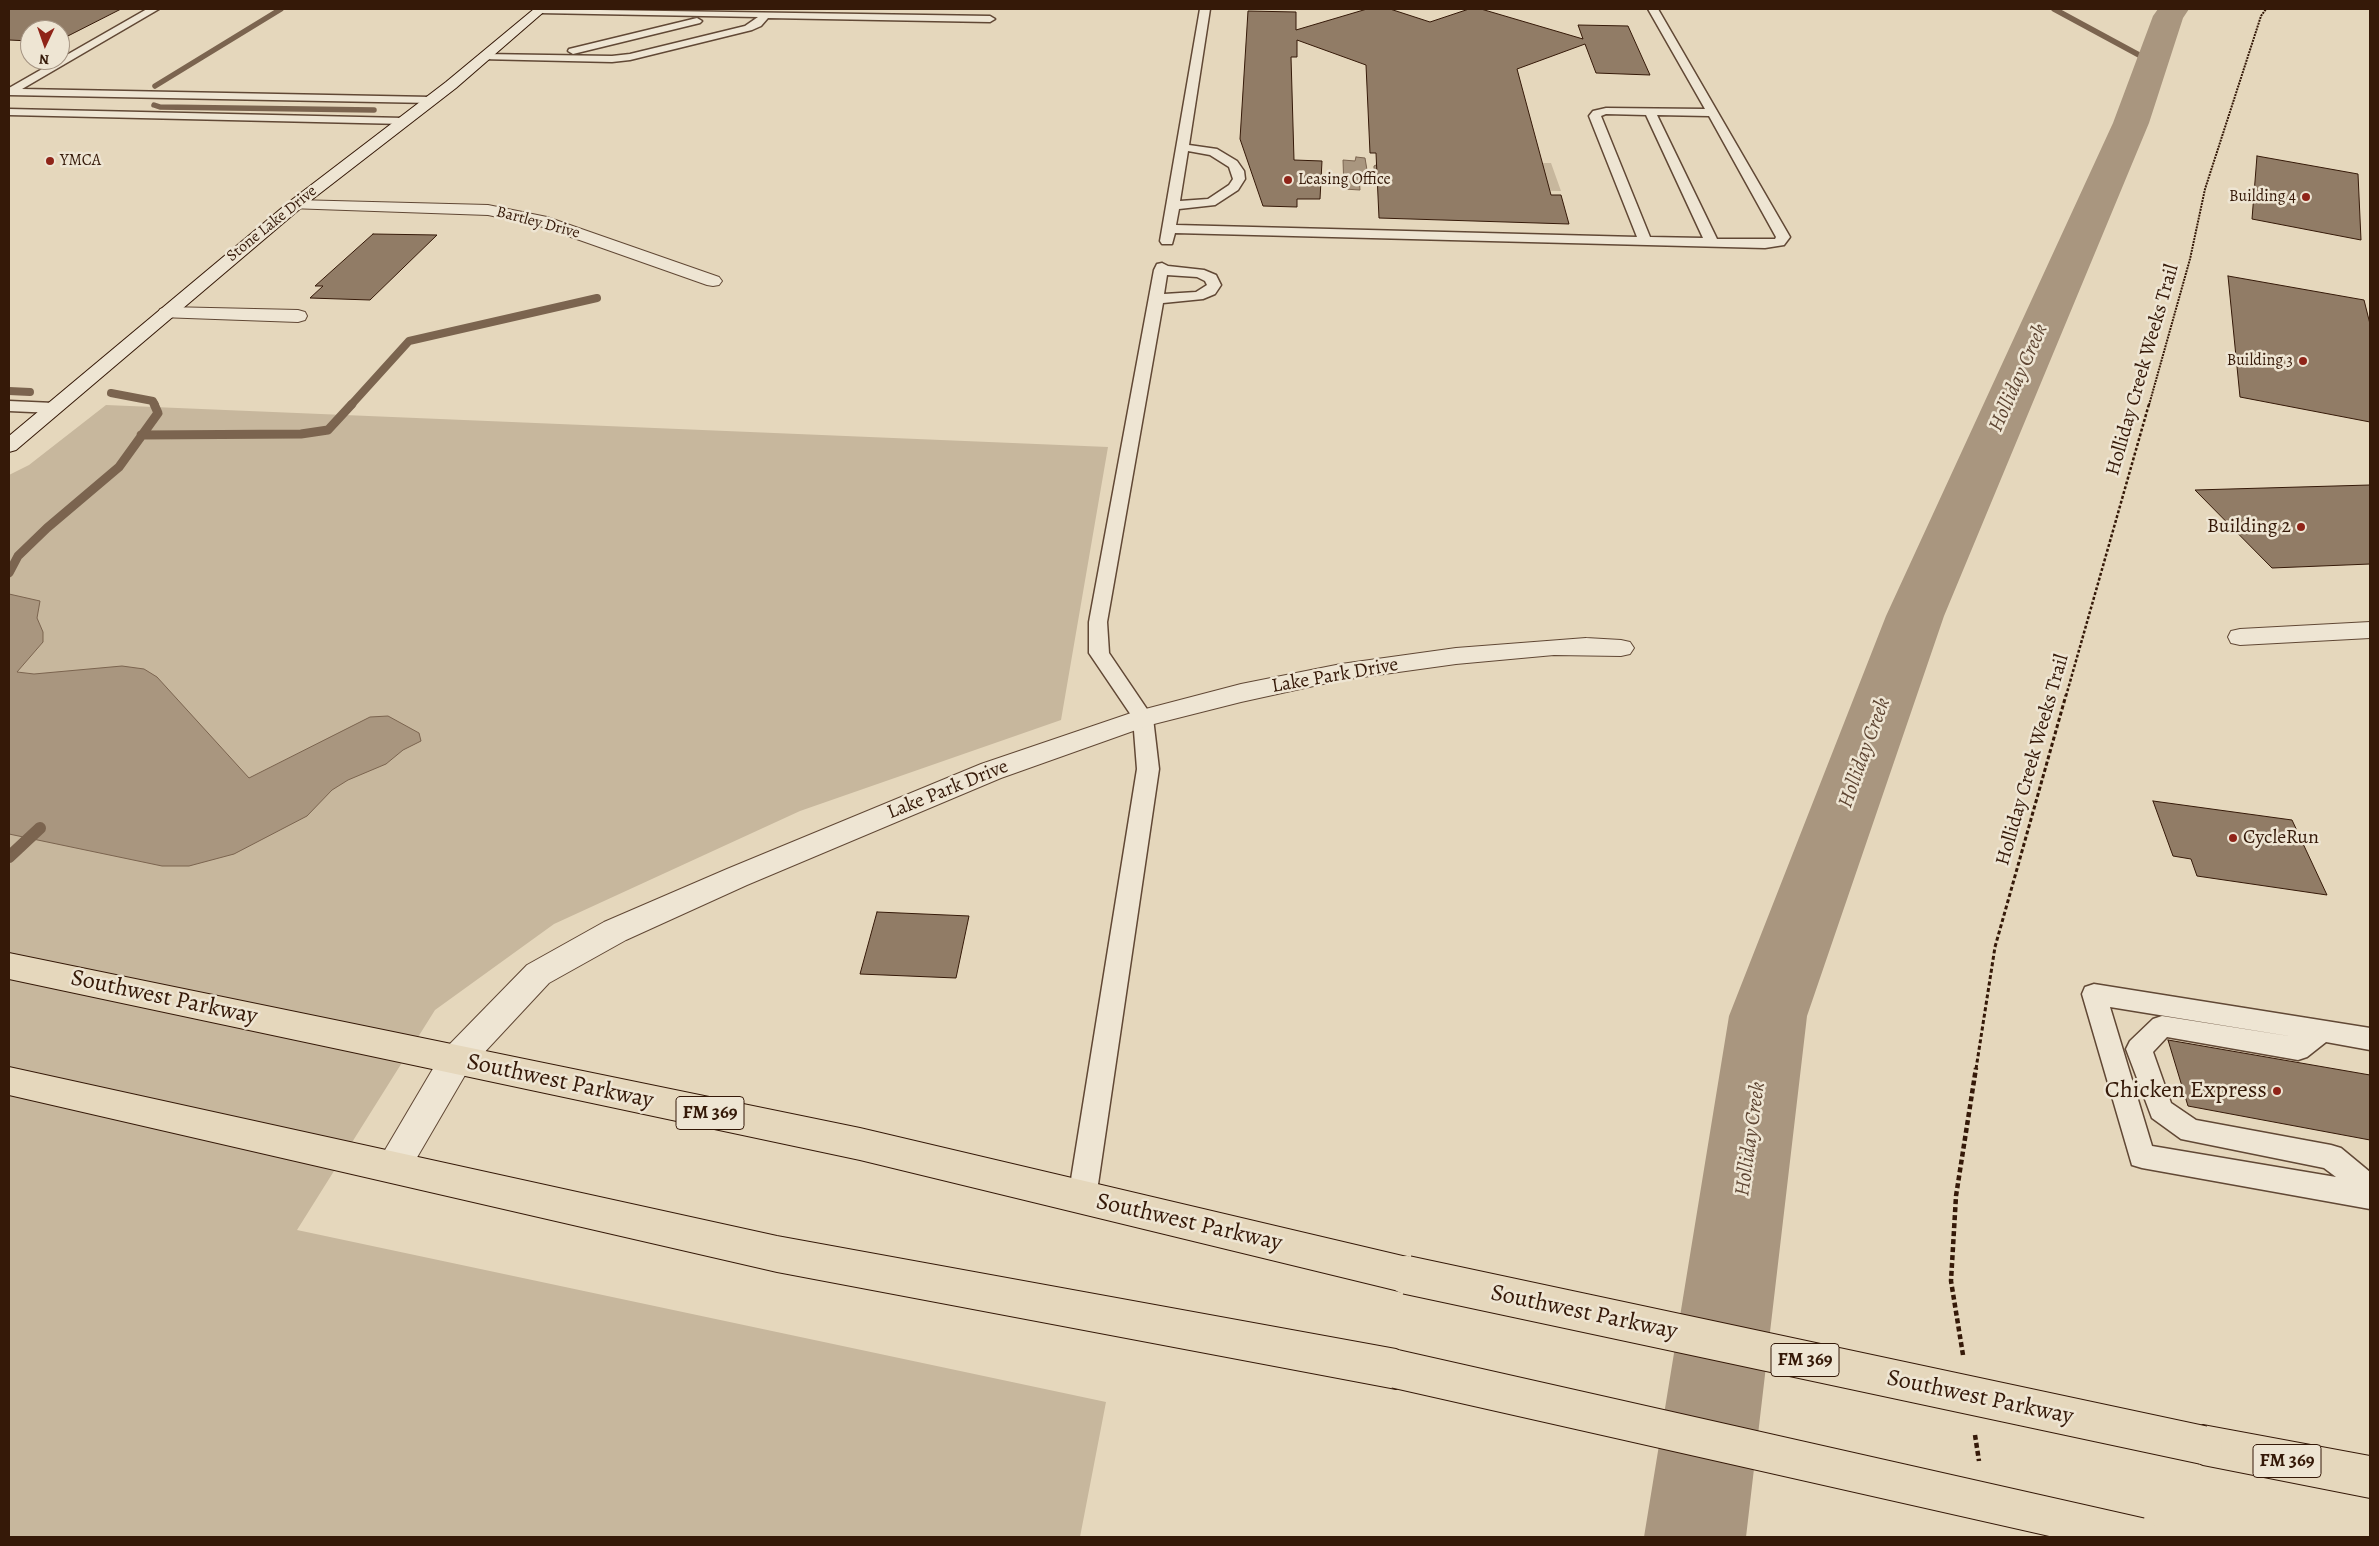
<!DOCTYPE html>
<html>
<head>
<meta charset="utf-8">
<style>
  body { margin:0 }
  #map { position:relative; width:2379px; height:1546px; overflow:hidden; background:#e5d7bc; font-family:Alegreya,serif }
  canvas { display:block }
  .frame { position:absolute; inset:0; border:10px solid #351908; pointer-events:none }
  .north { position:absolute; left:20px; top:20px; width:50px; height:50px; box-sizing:border-box; background:#eee5d3; border:1px solid #a49382; border-radius:50%; rotate:183deg; font-size:14px; font-weight:700; line-height:20px; text-align:center; color:#351908 }
  .north::after { content:''; display:block; margin:auto; width:18px; height:22px; background:#8f2418; clip-path:polygon(50% 0,100% 100%,50% 72%,0 100%) }
</style>
</head>
<body>
<div id="map">
<canvas width="2379" height="1546"></canvas>
<div class="frame"></div>
<div class="north">N</div>
</div>
<script>
const context = document.querySelector('canvas').getContext('2d');
context.lineJoin = 'round';
function fillPath(path, color) { context.fillStyle = color; context.fill(path, 'evenodd'); }
const poly = rows => new Path2D(rows.map(r => 'M' + r).join(''));
function strokePath(path, color, width, dash) { context.strokeStyle = color; context.lineWidth = width; context.lineCap = dash ? 'butt' : 'round'; context.setLineDash(dash || []); context.stroke(path); }
function write(font, color, halo, rows, align = 'center') {
  context.font = font + ' Alegreya,serif'; context.lineWidth = 5; context.setLineDash([]); context.textBaseline = 'middle'; context.strokeStyle = halo; context.fillStyle = color; for (const [text, x, y, turn = 0] of rows) {
    context.save(); context.translate(x, y); context.rotate((+turn || 0) * Math.PI / 180); context.textAlign = isNaN(turn) ? turn : align; if (halo) context.strokeText(text, 0, 0); context.fillText(text, 0, 0); context.restore();
  }
}
fillPath(poly([
  [1506,163,1551,163,1561,191,1514,190],
  [106,405,1108,447,1061,720,800,811,554,924,435,1010,297,1230,1106,1402,1080,1537,9,1537,9,475,29,465]
]), '#c7b79d');
const water = poly([
  [1356,157,1365,158,1367,170,1371,171,1374,170,1374,166,1378,164,1384,178,1359,177,1360,190,1344,189,1343,160,1355,161,1356,157],
  [9,594,40,601,37,618,43,632,43,642,17,672,34,674,122,666,144,669,157,677,249,778,370,717,388,716,419,733,421,741,403,750,386,764,348,780,332,790,307,816,234,854,189,866,162,866,9,834,9,594]
]);
fillPath(water, '#a9967f');
strokePath(water, '#7b644f', 1);
strokePath(poly([
  [2054,9,2152,62],
  [155,86,281,9],
  [154,105,160,107,374,110]
]), '#7b644f', 5.5);
strokePath(poly([
  [9,391,30,392],
  [111,393,153,401,155,405],
  [351,405,409,341,597,298]
]), '#7b644f', 8);
strokePath(poly([
  [141,435,301,434,328,430,352,404],
  [9,573,18,556,47,528,119,467,158,413,154,404]
]), '#7b644f', 9);
strokePath(poly([
  [9,857,40,828]
]), '#7b644f', 12);
fillPath(poly([
  [2158,9,2189,9,2183,18,2149,123,1944,616,1807,1016,1746,1537,1644,1537,1729,1016,1886,616,2113,123,2153,16,2158,9]
]), '#a9967f');
const building = poly([
  [9,9,121,9,60,40,60,30,30,30,30,41,9,40,9,9],
  [1367,9,1390,9,1430,22,1469,9,1481,9,1583,39,1578,25,1628,26,1650,75,1596,73,1585,44,1517,69,1551,195,1561,195,1569,224,1379,218,1376,153,1370,153,1366,65,1297,40,1297,57,1291,57,1294,160,1322,161,1320,199,1297,199,1297,207,1263,206,1240,139,1248,11,1296,12,1296,30,1367,9],
  [2257,156,2358,174,2361,240,2252,219,2257,156],
  [373,234,437,235,370,300,310,298,323,286,315,286,373,234],
  [2228,276,2364,300,2370,324,2370,422,2240,397,2228,276],
  [2370,485,2370,564,2272,568,2195,490,2370,485],
  [2153,801,2292,820,2327,895,2197,876,2191,859,2173,856,2153,801],
  [877,912,969,916,956,978,860,974,877,912],
  [2168,1040,2370,1075,2370,1140,2188,1106,2168,1040]
]);
fillPath(building, '#917c66');
strokePath(building, '#351908', 1);
const lane = poly([
  [147,9,159,9,22,89,431,97,437,100,431,103,9,95,9,88,147,9],
  [535,9,990,16,995,19,990,22,768,18,761,26,752,30,630,60,612,62,480,59,480,55,484,54,612,56,630,54,745,26,758,17,539,13,536,12,535,9],
  [1200,9,1210,9,1189,145,1217,149,1237,161,1244,171,1245,179,1238,190,1215,205,1179,209,1176,225,1637,237,1589,116,1593,111,1606,108,1705,109,1648,9,1658,9,1790,237,1784,245,1765,248,1175,233,1172,244,1162,244,1160,241,1200,9],
  [1606,114,1646,115,1703,238,1650,237,1601,116,1606,114],
  [1657,115,1709,116,1776,237,1775,239,1717,239,1657,115],
  [1188,151,1210,155,1229,167,1233,179,1229,185,1208,199,1180,201,1188,151],
  [697,18,702,21,700,23,573,54,568,51,569,49,697,18],
  [9,109,404,118,410,121,404,124,9,115,9,109],
  [1162,263,1168,266,1204,270,1216,275,1221,285,1215,294,1203,299,1163,303,1107,622,1109,653,1153,718,1159,769,1096,1198,1092,1207,1082,1211,1072,1207,1068,1198,1137,769,1133,718,1089,653,1089,622,1154,270,1157,264,1162,263],
  [1167,275,1197,277,1205,281,1207,285,1196,292,1164,294,1167,275],
  [9,401,54,403,60,405,62,408,60,411,54,413,9,411,9,401],
  [2094,984,2370,1028,2370,1050,2326,1042,2307,1057,2298,1060,2167,1037,2153,1052,2171,1103,2196,1120,2331,1145,2341,1148,2370,1172,2370,1209,2142,1168,2132,1165,2082,994,2085,987,2094,984],
  [2110,1007,2295,1037,2162,1016,2153,1019,2130,1041,2126,1049,2152,1118,2181,1139,2324,1168,2336,1177,2152,1146,2110,1007]
]);
const street = poly([
  [295,200,488,205,547,217,719,277,722,281,719,285,713,286,707,285,537,225,488,215,289,208,287,205,289,202,295,200],
  [167,307,298,310,305,312,307,316,305,320,298,322,160,317,158,313,160,309,167,307],
  [2370,622,2370,638,2240,645,2231,643,2228,637,2231,631,2240,629,2370,622],
  [1586,638,1621,640,1630,642,1634,648,1630,654,1621,656,1554,655,1456,664,1341,680,1241,702,1150,725,1001,778,747,885,626,940,549,983,468,1070,405,1178,393,1183,381,1178,375,1167,444,1050,527,965,604,922,727,869,981,764,1134,712,1241,684,1341,664,1456,648,1586,638]
]);
const secondary = poly([
  [534,9,547,9,456,88,301,208,16,450,9,452,9,436,289,202,446,82,534,9]
]);
const primary = poly([
  [9,953,860,1128,1407,1257,1420,1262,1426,1275,1420,1288,1407,1293,860,1160,9,979,9,953],
  [9,1067,777,1236,1396,1349,1410,1355,1416,1369,1410,1383,1396,1389,777,1272,9,1095,9,1067],
  [2203,1425,2370,1456,2370,1498,2203,1465,2189,1459,2183,1445,2189,1431,2203,1425]
]);
strokePath(lane, '#614835', 3);
strokePath(street, '#614835', 2);
strokePath(secondary, '#351908', 2);
strokePath(primary, '#351908', 2);
strokePath(poly([
  [2149,405,2190,259,2205,189,2261,16,2266,9]
]), '#351908', 2, [2, 1]);
strokePath(poly([
  [2066,696,2149,404]
]), '#351908', 2.5, [3, 2]);
strokePath(poly([
  [1976,1069,1995,947,2066,695]
]), '#351908', 3, [4, 2.5]);
strokePath(poly([
  [1963,1355,1951,1281,1956,1196,1976,1068],
  [1975,1435,1979,1461]
]), '#351908', 4.5, [5, 3]);
fillPath(lane, '#eee5d3');
fillPath(street, '#eee5d3');
fillPath(secondary, '#eee5d3');
fillPath(primary, '#e5d7bc');
const primaryBridge = poly([
  [1407,1275,2203,1445],
  [1396,1369,2140,1537]
]);
strokePath(primaryBridge, '#351908', 40, []);
strokePath(primaryBridge, '#e5d7bc', 38);
for (const [x, y, r, color] of [
  [50,161,5,"#8f2418"],
  [1288,180,5,"#8f2418"],
  [2306,197,5,"#8f2418"],
  [2303,361,5,"#8f2418"],
  [2301,527,5,"#8f2418"],
  [2233,838,5,"#8f2418"],
  [2277,1091,5,"#8f2418"]
]) { const dot = new Path2D(); dot.arc(x, y, r, 0, 2 * Math.PI); context.fillStyle = color; context.fill(dot); strokePath(dot, '#eee5d3', 2); }
write('16px', '#351908', '#eee5d3', [
  ["YMCA",60,161],
  ["Leasing Office",1298,180],
  ["Building 4",2296,197,"right"],
  ["Building 3",2293,361,"right"]
], 'left');
write('16px', '#351908', '#eee5d3', [
  ["Bartley Drive",538,223,15],
  ["Stone Lake Drive",272,224,-39]
]);
for (const [x, y, w] of [
  [710,1113,68],
  [1805,1360,68],
  [2287,1461,68]
]) { const box = new Path2D(); box.roundRect(x - w / 2, y - 16.5, w, 33, 4); context.fillStyle = '#eee5d3'; context.fill(box); strokePath(box, '#351908', 1); }
write('bold 19px', '#351908', null, [
  ["FM 369",710,1113],
  ["FM 369",1805,1360],
  ["FM 369",2287,1461]
]);
write('20px', '#351908', '#eee5d3', [
  ["Holliday Creek Weeks Trail",2143,370,-74],
  ["Lake Park Drive",1335,676,-10],
  ["Holliday Creek Weeks Trail",2033,760,-74],
  ["Lake Park Drive",948,790,-22]
]);
write('20px', '#351908', '#eee5d3', [
  ["Building 2",2291,527],
  ["CycleRun",2243,838,"left"]
], 'right');
write('italic 21px', '#5e4532', '#eee5d3', [
  ["Holliday Creek",2019,378,-66],
  ["Holliday Creek",1865,753,-70],
  ["Holliday Creek",1751,1139,-82]
]);
write('24px', '#351908', '#eee5d3', [
  ["Southwest Parkway",164,998,12],
  ["Southwest Parkway",560,1082,12],
  ["Southwest Parkway",1189,1223,13],
  ["Southwest Parkway",1584,1313,12],
  ["Southwest Parkway",1980,1398,12]
]);
write('24px', '#351908', '#eee5d3', [
  ["Chicken Express",2267,1091]
], 'right');
</script>
</body>
</html>
